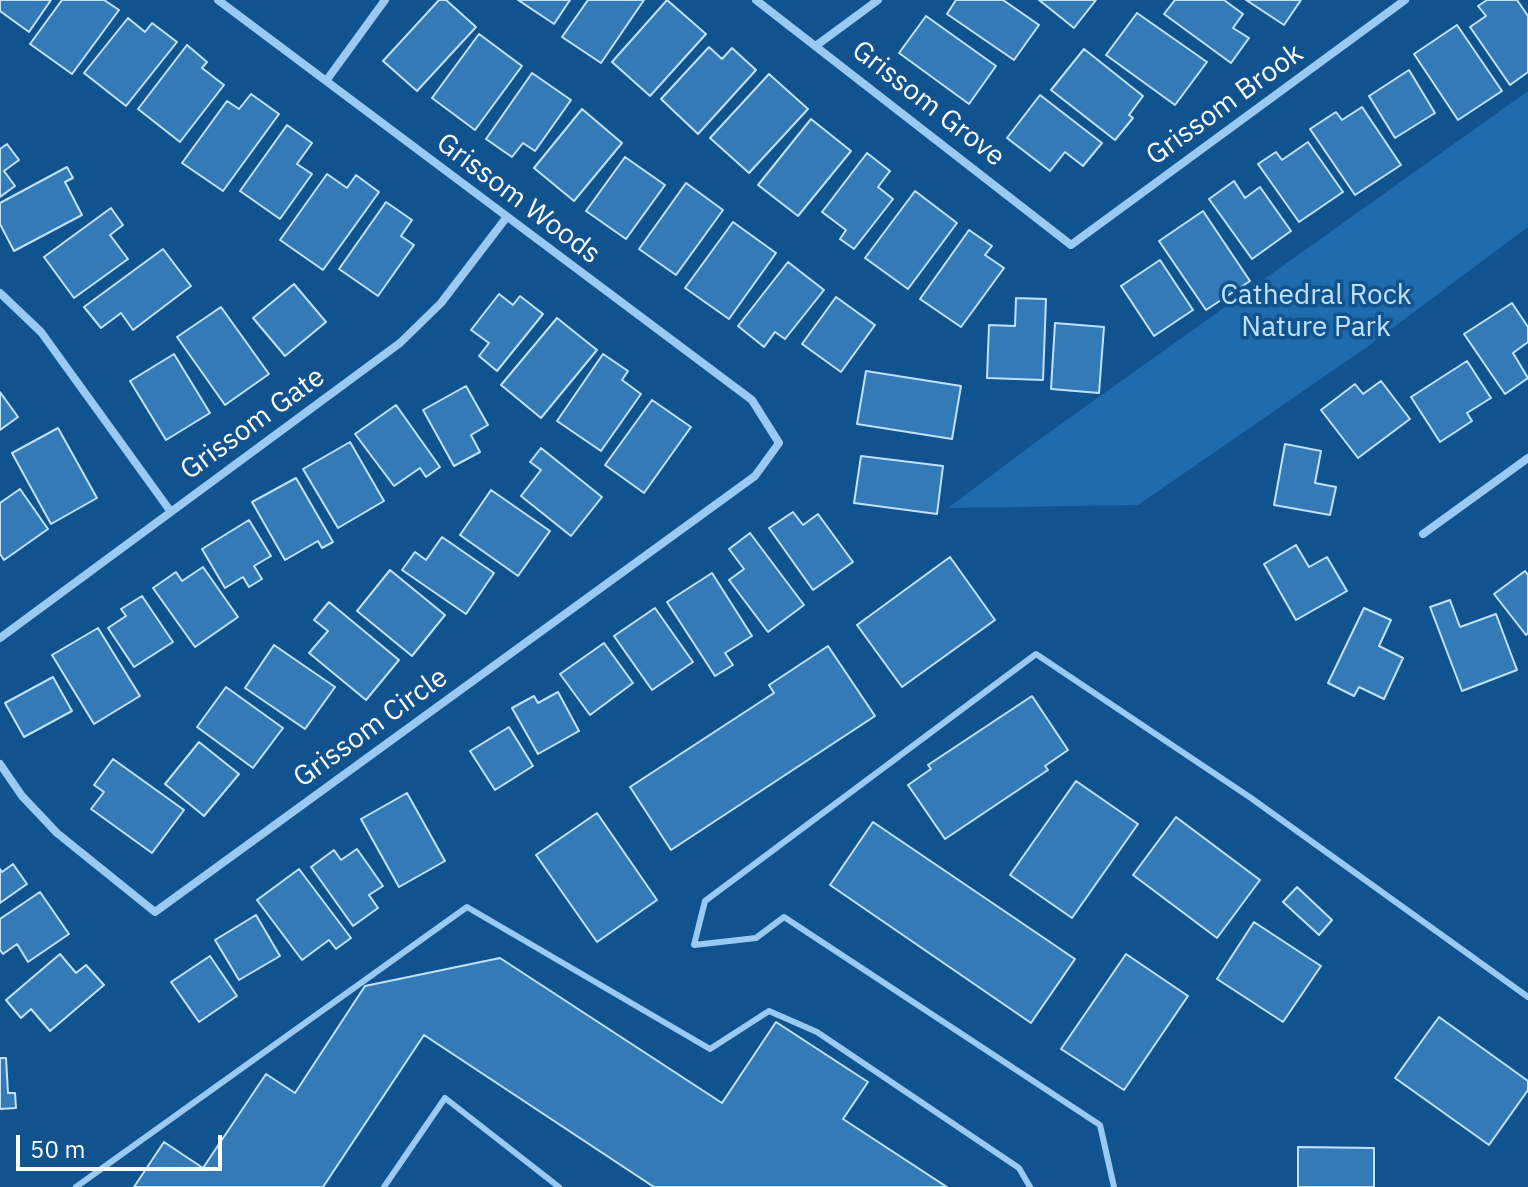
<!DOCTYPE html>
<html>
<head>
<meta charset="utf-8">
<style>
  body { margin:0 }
  #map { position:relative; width:1528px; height:1187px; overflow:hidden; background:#10538f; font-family:"IBM Plex Sans",sans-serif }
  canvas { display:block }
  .scale { position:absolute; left:16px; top:1135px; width:206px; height:36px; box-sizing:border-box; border:4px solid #fff; border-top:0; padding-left:10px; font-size:24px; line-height:28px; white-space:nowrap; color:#fff; -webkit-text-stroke:6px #10538f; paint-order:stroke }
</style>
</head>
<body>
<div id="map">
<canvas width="1528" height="1187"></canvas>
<div class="scale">50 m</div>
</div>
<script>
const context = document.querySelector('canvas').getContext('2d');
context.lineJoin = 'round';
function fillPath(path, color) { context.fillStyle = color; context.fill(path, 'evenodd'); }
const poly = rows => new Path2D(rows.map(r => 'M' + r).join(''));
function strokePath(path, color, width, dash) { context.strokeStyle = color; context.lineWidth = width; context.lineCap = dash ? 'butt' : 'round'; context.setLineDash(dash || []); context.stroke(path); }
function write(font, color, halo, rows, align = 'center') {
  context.font = font + ' "IBM Plex Sans",sans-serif'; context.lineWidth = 7; context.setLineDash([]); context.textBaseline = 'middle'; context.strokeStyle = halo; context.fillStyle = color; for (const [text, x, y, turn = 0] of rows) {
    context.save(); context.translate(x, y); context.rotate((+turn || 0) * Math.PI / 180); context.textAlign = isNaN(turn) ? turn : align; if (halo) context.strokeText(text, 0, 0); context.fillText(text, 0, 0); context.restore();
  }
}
fillPath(poly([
  [1528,91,1528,227,1367,347,1138,505,948,508,1040,439]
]), '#1f6bad');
const building = poly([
  [0,0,51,0,29,32,0,11,0,0],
  [62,0,104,0,119,10,72,74,30,44,62,0],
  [439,0,446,0,476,27,417,91,383,61,439,0],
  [518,0,570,0,554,24,518,0],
  [588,0,644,0,601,63,562,37,588,0],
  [667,0,706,34,650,96,612,62,667,0],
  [956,0,1003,0,1039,25,1014,60,947,14,956,0],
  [1039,0,1096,0,1074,28,1039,0],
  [1175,0,1224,0,1243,14,1233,28,1249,38,1231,63,1164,14,1175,0],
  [1246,0,1301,0,1284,25,1246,0],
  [1487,0,1517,0,1528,16,1528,72,1510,85,1470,27,1486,16,1478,6,1487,0],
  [1137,13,1207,62,1175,105,1106,55,1137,13],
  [926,16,996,66,969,104,899,53,926,16],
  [128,18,145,32,152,23,177,42,126,106,84,73,128,18],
  [1457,25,1502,91,1458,120,1414,54,1457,25],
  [479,34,522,66,475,130,432,98,479,34],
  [187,45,207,62,202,68,224,85,180,142,138,109,187,45],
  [709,47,722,59,732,48,756,70,698,134,661,99,709,47],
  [1084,49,1143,96,1129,115,1133,118,1115,140,1051,90,1084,49],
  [1409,70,1435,113,1395,138,1369,96,1409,70],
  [532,73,571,100,535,151,523,143,512,157,486,139,532,73],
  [769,74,808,109,749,173,710,138,769,74],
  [251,94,279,114,223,191,182,163,227,101,239,109,251,94],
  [1040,95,1102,143,1083,166,1065,152,1050,171,1007,138,1040,95],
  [1362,107,1401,165,1355,195,1310,129,1336,112,1342,120,1362,107],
  [582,109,622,143,574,201,534,168,582,109],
  [811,119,851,151,798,216,758,185,811,119],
  [287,125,312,143,297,164,312,174,280,219,240,191,287,125],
  [1308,142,1343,192,1299,222,1258,164,1276,152,1282,160,1308,142],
  [7,144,19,160,4,171,15,186,0,197,0,149,7,144],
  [867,153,890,171,878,187,893,199,854,249,840,239,846,230,822,212,867,153],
  [625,157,665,185,626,239,586,211,625,157],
  [67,167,73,178,65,182,82,215,14,251,0,224,0,203,67,167],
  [327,174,347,188,356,175,379,192,323,270,280,240,327,174],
  [1234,181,1245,198,1260,187,1291,231,1252,259,1209,199,1234,181],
  [686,183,723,210,676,275,639,249,686,183],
  [915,191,957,223,908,289,865,258,915,191],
  [386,202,412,220,401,236,414,245,378,296,339,269,386,202],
  [111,208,123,225,110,235,128,259,74,298,44,257,111,208],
  [1203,211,1250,281,1206,310,1159,241,1203,211],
  [733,222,776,253,729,319,685,288,733,222],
  [969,230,992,246,985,255,1004,268,961,327,920,299,969,230],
  [163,249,191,286,133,330,121,313,101,328,84,307,163,249],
  [1160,260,1193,310,1154,336,1121,286,1160,260],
  [788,262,824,290,785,339,775,332,764,347,738,326,788,262],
  [294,284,326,322,285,356,253,318,294,284],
  [499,294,513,305,520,296,543,314,497,371,479,356,489,343,471,330,499,294],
  [836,297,875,325,841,372,802,344,836,297],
  [1016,298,1046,299,1043,380,987,378,989,325,1015,326,1016,298],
  [1512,303,1528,327,1528,342,1513,353,1528,378,1505,394,1464,334,1512,303],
  [221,307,269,374,225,405,177,337,221,307],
  [557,318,597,350,541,418,501,385,557,318],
  [1055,323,1104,327,1099,393,1051,389,1055,323],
  [174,354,210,413,166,440,130,381,174,354],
  [603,354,628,371,622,380,641,394,601,451,557,421,603,354],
  [1467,361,1491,398,1467,413,1472,421,1440,442,1411,397,1467,361],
  [866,371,961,386,952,439,857,424,866,371],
  [1381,381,1410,419,1358,458,1321,410,1355,384,1363,394,1381,381],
  [466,386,488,425,471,435,480,452,454,466,423,410,466,386],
  [0,392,18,417,0,430,0,392],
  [652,400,691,427,644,493,605,465,652,400],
  [396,405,440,467,426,477,420,468,394,486,355,434,396,405],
  [58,428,97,498,51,524,12,453,58,428],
  [350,442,384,501,338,528,303,469,350,442],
  [1285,444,1321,451,1315,483,1336,487,1330,515,1274,505,1285,444],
  [541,448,602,497,571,536,521,496,541,470,530,462,541,448],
  [861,456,943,466,937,514,854,503,861,456],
  [296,478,333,542,322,548,318,541,285,560,252,502,296,478],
  [20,489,48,529,4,560,0,554,0,503,20,489],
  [491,490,550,531,518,576,460,535,491,490],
  [793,512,803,525,818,514,853,562,813,590,769,528,793,512],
  [249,520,271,556,254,566,262,579,249,587,243,577,225,588,202,549,249,520],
  [750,533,804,605,768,632,729,580,744,569,729,549,750,533],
  [442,537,494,573,466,614,402,570,415,552,426,560,442,537],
  [1296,545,1309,567,1327,557,1347,591,1296,620,1264,564,1296,545],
  [950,557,995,620,902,687,857,625,950,557],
  [203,567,238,617,195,647,153,588,176,572,182,581,203,567],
  [390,570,445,615,412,656,357,611,390,570],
  [1525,571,1528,575,1528,633,1526,635,1494,594,1525,571],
  [712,573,752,636,725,653,733,665,715,676,667,602,712,573],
  [142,596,173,642,134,667,108,628,126,616,121,609,142,596],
  [1450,600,1460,627,1496,614,1517,670,1462,691,1430,607,1450,600],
  [329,602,399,660,366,700,309,653,328,631,314,620,329,602],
  [655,608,693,662,652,690,614,636,655,608],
  [1364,608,1391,620,1379,646,1403,658,1384,699,1359,687,1354,696,1328,683,1364,608],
  [98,628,140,696,94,724,52,655,98,628],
  [604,643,633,683,590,715,560,674,604,643],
  [274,645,335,687,305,729,245,688,274,645],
  [828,646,875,716,671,850,630,787,774,693,769,685,828,646],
  [53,677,72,711,24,737,5,703,53,677],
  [226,687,283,728,253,768,197,727,226,687],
  [558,692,579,731,538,754,512,708,534,696,538,703,558,692],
  [1032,696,1068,750,1045,766,1048,770,945,839,908,785,931,769,928,765,1032,696],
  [509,727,533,766,495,790,470,751,509,727],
  [199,742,239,774,204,816,165,784,199,742],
  [113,759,184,810,152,853,91,809,104,792,94,785,113,759],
  [1076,781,1138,824,1072,918,1010,875,1076,781],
  [407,793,445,861,399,887,361,819,407,793],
  [597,813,657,900,597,942,536,855,597,813],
  [1176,817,1260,880,1217,938,1133,875,1176,817],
  [873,822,1075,959,1031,1023,830,885,873,822],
  [357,849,383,886,369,895,378,908,353,926,311,867,334,850,341,860,357,849],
  [13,864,27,884,0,903,0,869,2,872,13,864],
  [299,869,351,938,336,949,329,940,302,960,257,900,299,869],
  [1297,887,1332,920,1319,935,1283,902,1297,887],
  [40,892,69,934,28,962,17,944,3,954,0,950,0,919,40,892],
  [256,915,280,956,239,980,215,940,256,915],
  [1254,922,1321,966,1283,1022,1217,979,1254,922],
  [60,954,76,973,86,965,104,985,50,1031,31,1009,21,1018,6,1000,60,954],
  [1126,954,1188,996,1124,1090,1061,1049,1126,954],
  [210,956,237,996,199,1022,171,982,210,956],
  [500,958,722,1103,776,1022,868,1082,843,1119,947,1187,654,1187,424,1035,323,1187,134,1187,164,1142,203,1168,266,1074,295,1093,365,986,500,958],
  [1439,1017,1528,1081,1528,1090,1489,1145,1395,1078,1439,1017],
  [0,1058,6,1058,8,1093,15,1093,16,1108,0,1109,0,1058],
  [1298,1147,1374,1148,1374,1187,1298,1187,1298,1147]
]);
fillPath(building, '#347ab7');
strokePath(building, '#c1e2fd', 2);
strokePath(poly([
  [76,1187,467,907,710,1049,769,1011,817,1032,1019,1168,1030,1187],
  [384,1187,445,1098,559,1187],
  [1114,1187,1100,1125,784,917,756,938,694,945,705,901,1036,654,1251,798,1528,997]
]), '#9acaf3', 6);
strokePath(poly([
  [756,0,1071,245,1405,0],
  [817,45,878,0],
  [326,81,385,0],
  [0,293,41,332,171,512],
  [1423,534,1528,458],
  [0,638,400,343,441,303,506,218],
  [0,764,22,796,57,833,155,912,755,476,779,443,752,400,218,0]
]), '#9acaf3', 8);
write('28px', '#fff', '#10538f', [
  ["Grissom Grove",928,104,38],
  ["Grissom Brook",1225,105,-36],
  ["Grissom Woods",518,199,37],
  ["Grissom Gate",253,424,-36],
  ["Grissom Circle",371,728,-36]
]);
write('28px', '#c1e2fd', '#10538f', [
  ["Cathedral Rock",1316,296],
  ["Nature Park",1316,328]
]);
</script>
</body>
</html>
